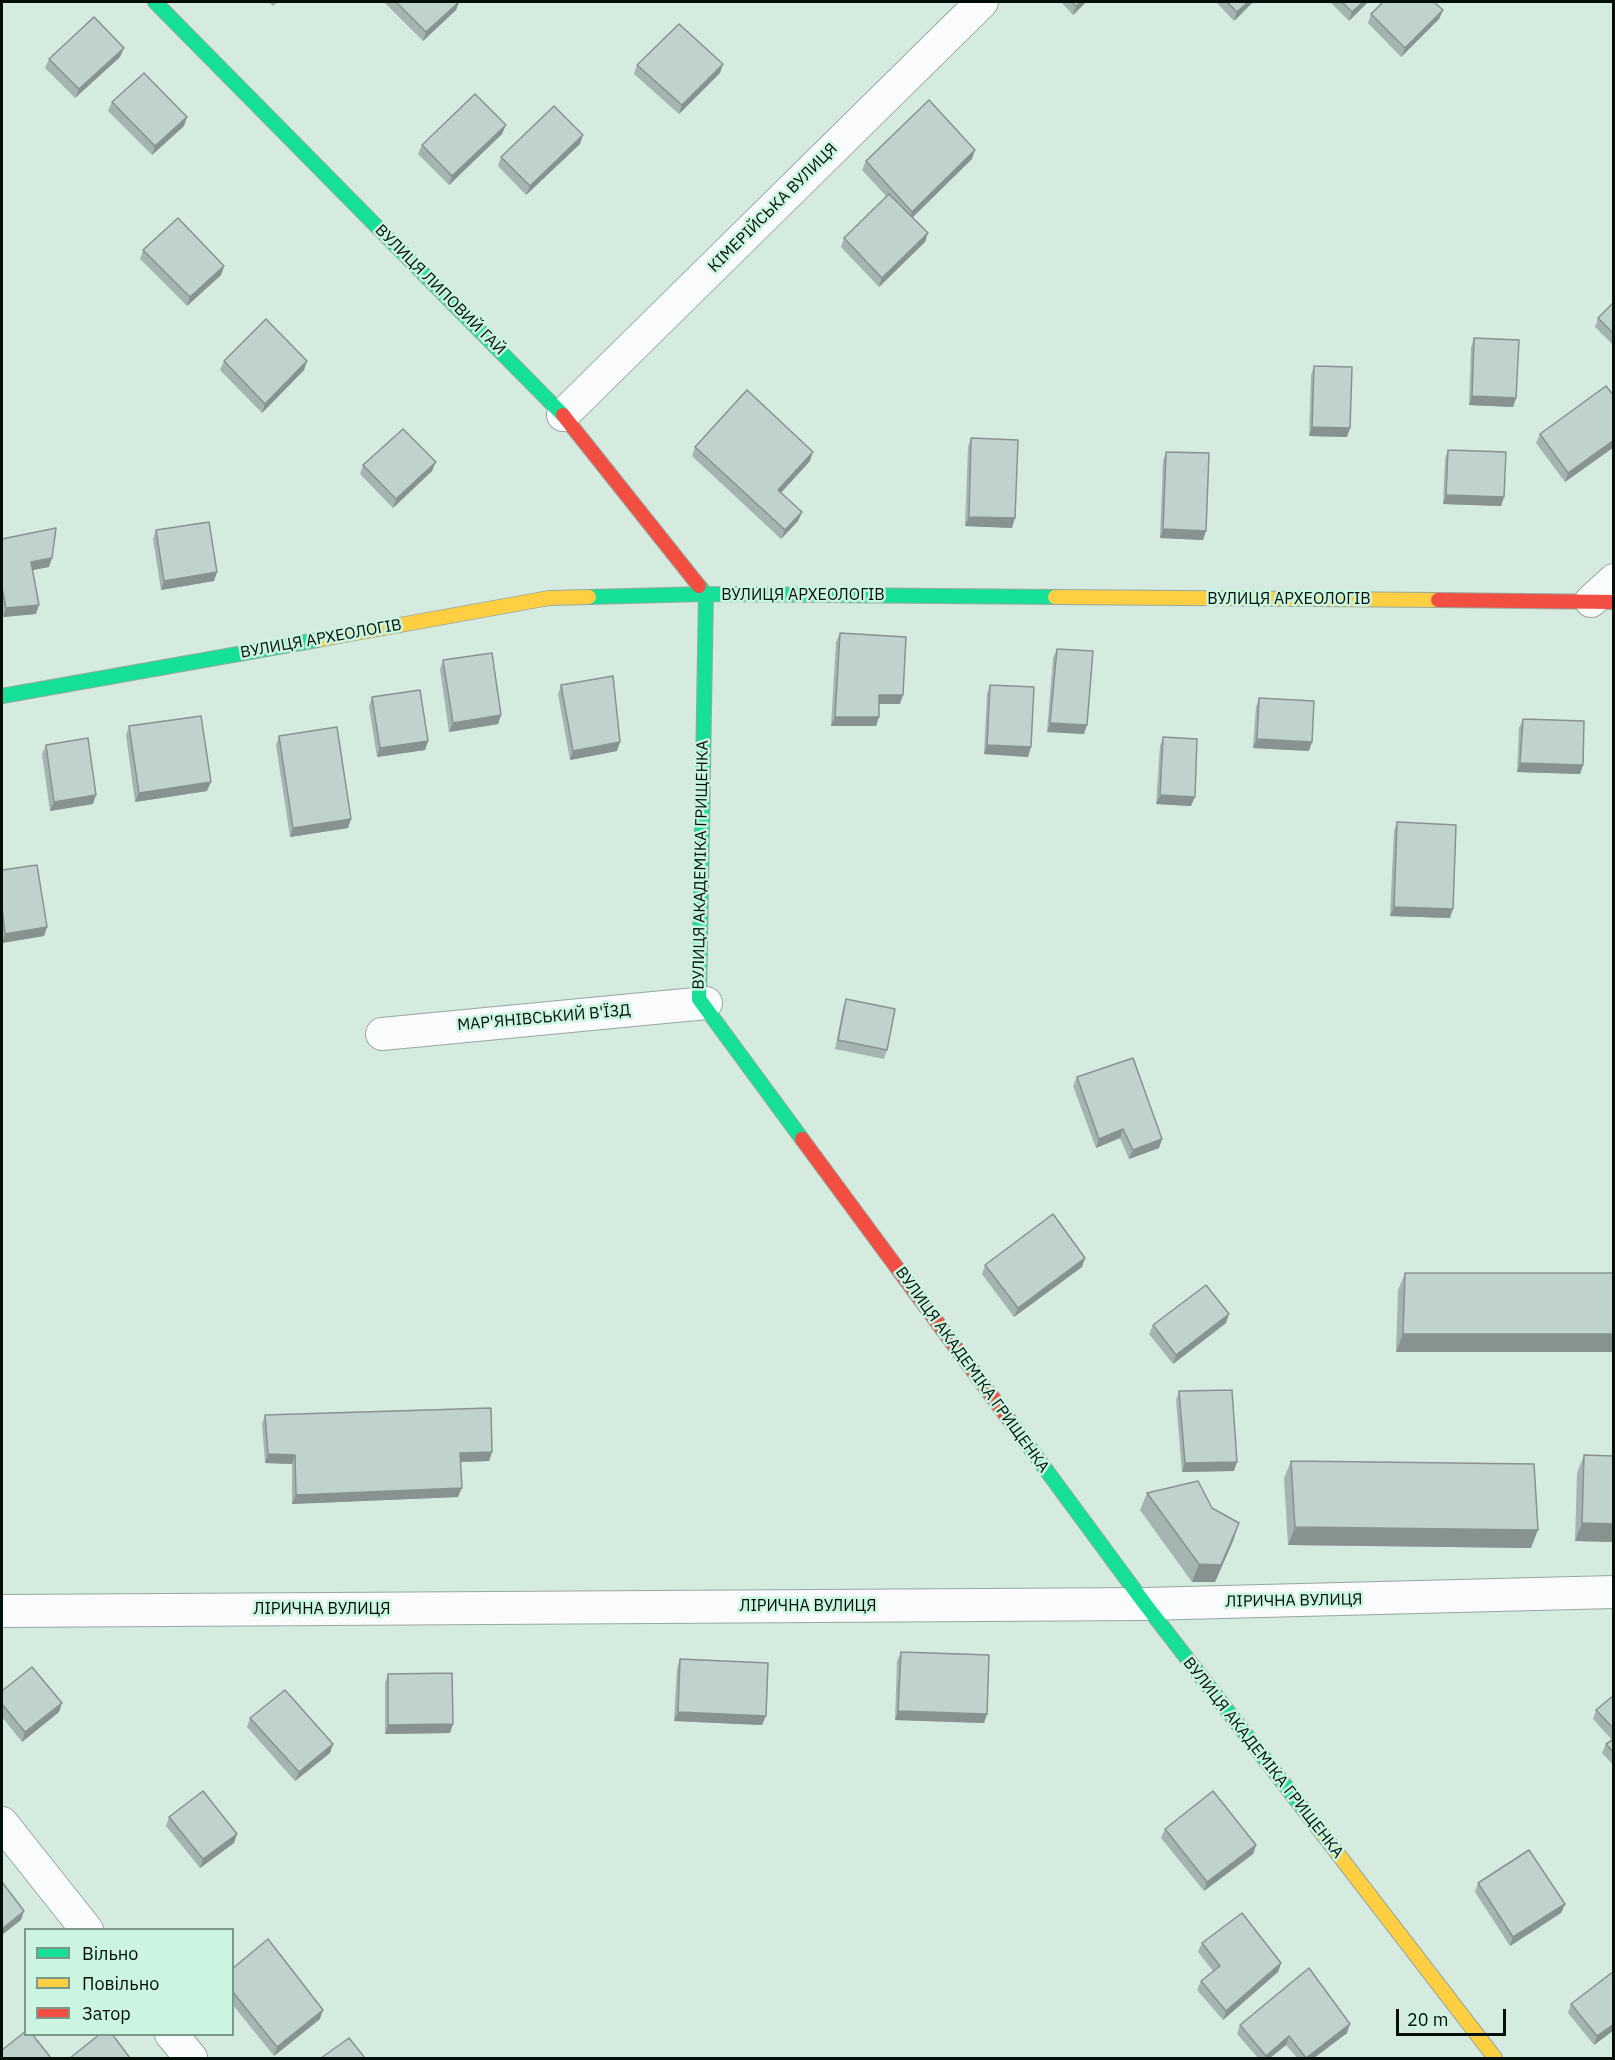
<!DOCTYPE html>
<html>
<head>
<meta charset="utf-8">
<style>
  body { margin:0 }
  #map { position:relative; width:1615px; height:2060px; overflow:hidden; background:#d5ebe0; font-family:"IBM Plex Sans",sans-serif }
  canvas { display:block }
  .frame { position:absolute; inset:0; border:3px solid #020f09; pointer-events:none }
  .legend { position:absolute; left:24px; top:1928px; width:210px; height:108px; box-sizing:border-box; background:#cbf5e0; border:2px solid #7b998a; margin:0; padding:8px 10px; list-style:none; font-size:18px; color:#020f09 }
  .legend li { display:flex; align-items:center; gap:12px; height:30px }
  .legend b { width:30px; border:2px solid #7b998a }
  .scale { position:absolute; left:1396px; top:2009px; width:110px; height:27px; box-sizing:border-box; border:3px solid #020f09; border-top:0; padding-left:8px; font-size:18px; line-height:21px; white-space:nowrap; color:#020f09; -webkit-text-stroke:4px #cbf5e0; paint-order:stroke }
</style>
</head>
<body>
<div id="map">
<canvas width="1615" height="2060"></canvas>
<div class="frame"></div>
<ul class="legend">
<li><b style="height:8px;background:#16e098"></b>Вільно</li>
<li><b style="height:8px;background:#ffcf43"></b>Повільно</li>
<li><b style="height:8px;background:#f24e42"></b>Затор</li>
</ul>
<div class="scale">20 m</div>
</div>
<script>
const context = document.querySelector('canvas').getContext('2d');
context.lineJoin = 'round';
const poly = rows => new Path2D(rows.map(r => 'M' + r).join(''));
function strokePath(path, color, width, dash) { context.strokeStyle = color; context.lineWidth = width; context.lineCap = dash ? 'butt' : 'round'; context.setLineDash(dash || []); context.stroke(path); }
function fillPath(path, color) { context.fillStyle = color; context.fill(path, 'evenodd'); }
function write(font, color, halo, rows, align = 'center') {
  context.font = font + ' "IBM Plex Sans",sans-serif'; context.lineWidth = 5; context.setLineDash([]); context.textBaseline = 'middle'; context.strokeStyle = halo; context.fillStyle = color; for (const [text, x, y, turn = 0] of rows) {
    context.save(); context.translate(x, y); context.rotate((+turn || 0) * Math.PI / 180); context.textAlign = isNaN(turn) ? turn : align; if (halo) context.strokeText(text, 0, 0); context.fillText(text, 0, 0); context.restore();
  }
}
const street = poly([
  [563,415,982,2],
  [1591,601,1614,580],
  [382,1034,706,1003],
  [2,1611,1145,1604,1614,1592],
  [2,1823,87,1930],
  [171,2034,191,2058]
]);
const fast = poly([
  [155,2,563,415],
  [699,586,706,594,699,999,802,1139],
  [589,597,706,594,1055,597],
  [2,696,317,640],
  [1027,1444,1145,1604,1318,1828]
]);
const slow = poly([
  [1055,597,1438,600],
  [317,640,549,598,589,597],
  [1318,1828,1495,2058]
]);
const jam = poly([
  [563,415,699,586],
  [1438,600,1614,602],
  [802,1139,1027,1444]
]);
strokePath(street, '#96a79f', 34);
strokePath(fast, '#96a79f', 16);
strokePath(slow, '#96a79f', 16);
strokePath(jam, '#96a79f', 16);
strokePath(street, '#f9fcfa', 32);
strokePath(fast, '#16e098', 14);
strokePath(slow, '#ffcf43', 14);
strokePath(jam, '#f24e42', 14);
fillPath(poly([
  [268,2,278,2,273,6],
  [384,2,459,2,456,10,423,41],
  [1061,2,1086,2,1073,15],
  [1216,2,1253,2,1234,21],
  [1330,2,1368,2,1349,21],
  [1443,10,1439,19,1401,57,1368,23,1371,14],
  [120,57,75,98,45,68,49,59],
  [723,64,720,73,679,114,634,74,637,65],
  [112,102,184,126,152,155,108,111],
  [502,134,449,185,418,154,422,145],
  [580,144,526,195,498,166,501,157],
  [972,159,912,217,928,233,925,242,879,287,841,247,844,238,887,197,862,170,866,161],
  [143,250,224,266,221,275,187,306,140,259],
  [1614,302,1614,346,1595,327,1598,318],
  [1474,338,1516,398,1513,407,1469,405,1471,347],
  [224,361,307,361,304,370,262,413,220,370],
  [1314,366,1350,428,1347,437,1309,436,1311,375],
  [1614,396,1614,447,1565,482,1536,443,1540,434],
  [971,438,1012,528,965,526,968,447],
  [695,447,810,461,781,493,802,512,798,521,781,539,692,456],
  [1448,450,1504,497,1501,506,1443,504,1445,459],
  [1166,452,1203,540,1160,538,1163,461],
  [363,465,432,471,393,508,360,474],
  [156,530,217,572,214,581,161,590,153,539],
  [2,539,49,567,33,570,36,614,3,617,2,611],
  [840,633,900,704,879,704,879,717,876,726,831,726,836,642],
  [1057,649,1084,734,1047,732,1053,658],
  [443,660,501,715,498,724,449,732,440,669],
  [561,685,617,751,570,760,558,694],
  [990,685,1028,757,984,754,987,694],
  [372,697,428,741,425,750,377,757,369,706],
  [1259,698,1309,751,1253,748,1256,707],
  [1523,719,1583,765,1580,774,1517,772,1519,728],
  [129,726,207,791,135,802,126,735],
  [279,736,351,819,348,828,290,837,276,745],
  [1163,737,1191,806,1156,804,1160,746],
  [46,745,93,804,50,811,42,754],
  [1397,822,1450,918,1390,916,1394,831],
  [2,870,47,927,44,936,2,943],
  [846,999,887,1050,884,1059,835,1049,843,1008],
  [1077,1077,1162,1139,1159,1148,1129,1159,1120,1138,1096,1148,1073,1086],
  [985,1265,1082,1267,1014,1317,982,1274],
  [1405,1273,1614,1273,1614,1352,1396,1352,1398,1290],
  [1226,1323,1173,1364,1149,1334,1153,1325],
  [1179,1391,1234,1471,1182,1472,1176,1400],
  [265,1415,492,1452,489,1461,461,1462,458,1497,292,1504,292,1464,265,1463,262,1424],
  [1584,1455,1614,1456,1614,1542,1575,1541,1577,1473],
  [1291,1461,1531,1548,1288,1545,1284,1478],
  [1147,1493,1212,1508,1239,1523,1233,1541,1215,1582,1192,1582,1140,1510],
  [901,1652,987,1714,984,1723,895,1720,897,1661],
  [680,1659,762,1725,674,1721,677,1668],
  [388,1674,453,1724,450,1733,385,1734,385,1683],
  [2,1691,59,1712,22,1742,2,1717],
  [1614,1695,1614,1766,1602,1753,1606,1744,1612,1740,1593,1719,1596,1710],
  [250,1718,333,1744,330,1753,295,1781,247,1727],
  [169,1817,234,1843,200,1868,166,1826],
  [1165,1829,1256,1845,1253,1854,1204,1891,1161,1838],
  [1478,1883,1565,1904,1561,1913,1510,1946,1475,1892],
  [1202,1943,1281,1963,1278,1972,1223,2020,1197,1990,1201,1981,1213,1971,1198,1952],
  [232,1969,320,2019,274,2056,232,2004],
  [1614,1971,1614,2030,1594,2045,1568,2013,1571,2004],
  [1240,2025,1347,2033,1314,2058,1297,2058,1286,2045,1270,2058,1258,2058,1237,2034]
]), '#a4b5af');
fillPath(poly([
  [459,2,456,10,423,41,426,32],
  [1081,2,1086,2,1073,15,1076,6],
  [1248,2,1253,2,1234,21,1237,12],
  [1363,2,1368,2,1349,21,1352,12],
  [1443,10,1439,19,1401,57,1405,48],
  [124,48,120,57,75,98,79,89],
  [723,64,720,73,679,114,682,105],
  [187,117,184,126,152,155,155,146],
  [506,125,502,134,449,185,452,176],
  [583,135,580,144,526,195,530,186],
  [975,150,972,159,909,221,912,212],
  [928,233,925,242,879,287,882,278],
  [224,266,221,275,187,306,190,297],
  [307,361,304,370,262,413,265,404],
  [1472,396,1516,398,1513,407,1469,405],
  [1312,427,1350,428,1347,437,1309,436],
  [1614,440,1614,447,1565,482,1568,473],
  [813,452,810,461,775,499,778,490],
  [436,462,432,471,393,508,396,499],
  [1446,495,1504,497,1501,506,1443,504],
  [802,512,798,521,781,539,785,530],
  [969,517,1015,518,1012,528,965,526],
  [1163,529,1206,531,1203,540,1160,538],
  [52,558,49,567,28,571,31,562],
  [217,572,214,581,161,590,164,581],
  [39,605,36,614,3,617,6,608],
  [879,695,903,695,900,704,876,704],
  [501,715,498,724,449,732,453,723],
  [835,717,879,717,876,726,831,726],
  [1050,723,1087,725,1084,734,1047,732],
  [1257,739,1312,742,1309,751,1253,748],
  [428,741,425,750,377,757,380,748],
  [620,742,617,751,570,760,573,751],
  [987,745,1031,747,1028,757,984,754],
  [1520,763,1583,765,1580,774,1517,772],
  [211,782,207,791,135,802,139,793],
  [96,795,93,804,50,811,54,802],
  [1160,795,1195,797,1191,806,1156,804],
  [351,819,348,828,290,837,293,828],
  [1394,907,1453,909,1450,918,1390,916],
  [47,927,44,936,2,943,5,934],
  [1123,1129,1120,1138,1096,1148,1099,1139],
  [1162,1139,1159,1148,1129,1159,1133,1150],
  [1085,1258,1082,1267,1014,1317,1018,1308],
  [1229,1314,1226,1323,1173,1364,1176,1355],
  [1403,1334,1614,1334,1614,1352,1396,1352],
  [492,1452,489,1461,457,1462,460,1453],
  [268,1454,295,1455,292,1464,265,1463],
  [1237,1462,1234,1471,1182,1472,1185,1463],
  [462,1488,458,1497,292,1504,296,1495],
  [1239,1523,1233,1541,1215,1582,1192,1582,1199,1564],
  [1582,1523,1614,1524,1614,1542,1575,1541],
  [1295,1527,1538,1530,1531,1548,1288,1545],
  [62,1703,59,1712,22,1742,25,1732],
  [898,1711,987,1714,984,1723,895,1720],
  [678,1712,766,1716,762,1725,674,1721],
  [453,1724,450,1733,385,1734,388,1725],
  [333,1744,330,1753,295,1781,299,1772],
  [237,1834,234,1843,200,1868,203,1859],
  [1256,1845,1253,1854,1204,1891,1207,1882],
  [1565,1904,1561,1913,1510,1946,1513,1937],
  [24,1911,21,1920,2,1935,2,1929],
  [1281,1963,1278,1972,1223,2020,1226,2011],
  [323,2010,320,2019,274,2056,277,2047],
  [1350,2024,1347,2033,1314,2058,1306,2058],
  [1614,2024,1614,2030,1594,2045,1597,2036],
  [1289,2036,1286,2045,1270,2058,1265,2058,1266,2056]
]), '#86938f');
const building = poly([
  [396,2,459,2,426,32,396,2],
  [1072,2,1081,2,1076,6,1072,2],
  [1227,2,1248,2,1237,12,1227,2],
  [1342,2,1363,2,1352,12,1342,2],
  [1383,2,1434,2,1443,10,1405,48,1371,14,1383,2],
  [94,17,124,48,79,89,49,59,94,17],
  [679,24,723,64,682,105,637,65,679,24],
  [144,73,187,117,155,146,112,102,144,73],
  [475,94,506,125,452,176,422,145,475,94],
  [929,100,975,150,912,212,866,161,929,100],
  [554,106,583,135,530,186,501,157,554,106],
  [889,194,928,233,882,278,844,238,889,194],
  [178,218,224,266,190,297,143,250,178,218],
  [1614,302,1614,334,1598,318,1614,302],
  [266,319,307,361,265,404,224,361,266,319],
  [1474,338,1519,340,1516,398,1472,396,1474,338],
  [1314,366,1352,367,1350,428,1312,427,1314,366],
  [1606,386,1614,396,1614,440,1568,473,1540,434,1606,386],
  [747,390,813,452,778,490,802,512,785,530,695,447,747,390],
  [403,429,436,462,396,499,363,465,403,429],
  [971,438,1018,440,1015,518,969,517,971,438],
  [1448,450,1506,452,1504,497,1446,495,1448,450],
  [1166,452,1209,453,1206,531,1163,529,1166,452],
  [209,522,217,572,164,581,156,530,209,522],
  [56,528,52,558,31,562,39,605,6,608,2,588,2,539,56,528],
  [840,633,906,637,903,695,879,695,879,717,835,717,840,633],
  [1057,649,1093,651,1087,725,1050,723,1057,649],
  [492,653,501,715,453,723,443,660,492,653],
  [613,676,620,742,573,751,561,685,613,676],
  [990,685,1034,687,1031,747,987,745,990,685],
  [420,690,428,741,380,748,372,697,420,690],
  [1259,698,1314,701,1312,742,1257,739,1259,698],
  [201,716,211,782,139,793,129,726,201,716],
  [1523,719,1584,721,1583,765,1520,763,1523,719],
  [337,727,351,819,293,828,279,736,337,727],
  [1163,737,1197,739,1195,797,1160,795,1163,737],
  [88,738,96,795,54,802,46,745,88,738],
  [1397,822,1456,825,1453,909,1394,907,1397,822],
  [37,865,47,927,5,934,2,908,2,870,37,865],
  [846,999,895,1009,887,1050,838,1040,846,999],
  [1133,1058,1162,1139,1133,1150,1123,1129,1099,1139,1077,1077,1133,1058],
  [1053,1214,1085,1258,1018,1308,985,1265,1053,1214],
  [1405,1273,1614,1273,1614,1334,1403,1334,1405,1273],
  [1206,1285,1229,1314,1176,1355,1153,1325,1206,1285],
  [1232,1390,1237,1462,1185,1463,1179,1391,1232,1390],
  [491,1408,492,1452,460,1453,462,1488,296,1495,295,1455,268,1454,265,1415,491,1408],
  [1584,1455,1614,1456,1614,1524,1582,1523,1584,1455],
  [1291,1461,1534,1464,1538,1530,1295,1527,1291,1461],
  [1198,1481,1212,1508,1239,1523,1221,1565,1199,1564,1147,1493,1198,1481],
  [901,1652,989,1655,987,1714,898,1711,901,1652],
  [680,1659,768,1663,766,1716,678,1712,680,1659],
  [32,1667,62,1703,25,1732,2,1704,2,1691,32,1667],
  [452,1673,453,1724,388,1725,388,1674,452,1673],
  [285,1690,333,1744,299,1772,250,1718,285,1690],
  [1614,1695,1614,1729,1596,1710,1614,1695],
  [1614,1739,1614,1753,1606,1744,1614,1739],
  [203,1791,237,1834,203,1859,169,1817,203,1791],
  [1213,1791,1256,1845,1207,1882,1165,1829,1213,1791],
  [1529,1850,1565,1904,1513,1937,1478,1883,1529,1850],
  [2,1882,24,1911,2,1929,2,1882],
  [1242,1913,1281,1963,1226,2011,1201,1981,1220,1966,1202,1943,1242,1913],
  [268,1939,323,2010,277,2047,232,1991,232,1969,268,1939],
  [1309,1968,1350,2024,1306,2058,1289,2036,1266,2056,1240,2025,1309,1968],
  [1614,1971,1614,2024,1597,2036,1571,2004,1614,1971],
  [26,2031,26,2034,32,2034,51,2058,2,2058,2,2050,26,2031],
  [100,2034,112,2034,130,2058,70,2058,100,2034],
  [349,2038,365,2058,321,2058,349,2038]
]);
fillPath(building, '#bfd2cc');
strokePath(building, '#86938f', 1.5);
write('16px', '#020f09', '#cbf5e0', [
  ["КІМЕРІЙСЬКА ВУЛИЦЯ",773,208,-45],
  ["ВУЛИЦЯ ЛИПОВИЙ ГАЙ",440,290,45],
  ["ВУЛИЦЯ АРХЕОЛОГІВ",803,595],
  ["ВУЛИЦЯ АРХЕОЛОГІВ",1289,599],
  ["ВУЛИЦЯ АРХЕОЛОГІВ",321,639,-10],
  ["ВУЛИЦЯ АКАДЕМІКА ГРИЩЕНКА",701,865,-89],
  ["МАР'ЯНІВСЬКИЙ В'ЇЗД",544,1018,-5],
  ["ВУЛИЦЯ АКАДЕМІКА ГРИЩЕНКА",972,1370,54],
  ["ЛІРИЧНА ВУЛИЦЯ",1294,1601,-1],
  ["ЛІРИЧНА ВУЛИЦЯ",808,1606],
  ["ЛІРИЧНА ВУЛИЦЯ",322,1609],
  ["ВУЛИЦЯ АКАДЕМІКА ГРИЩЕНКА",1263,1758,52]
]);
</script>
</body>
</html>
